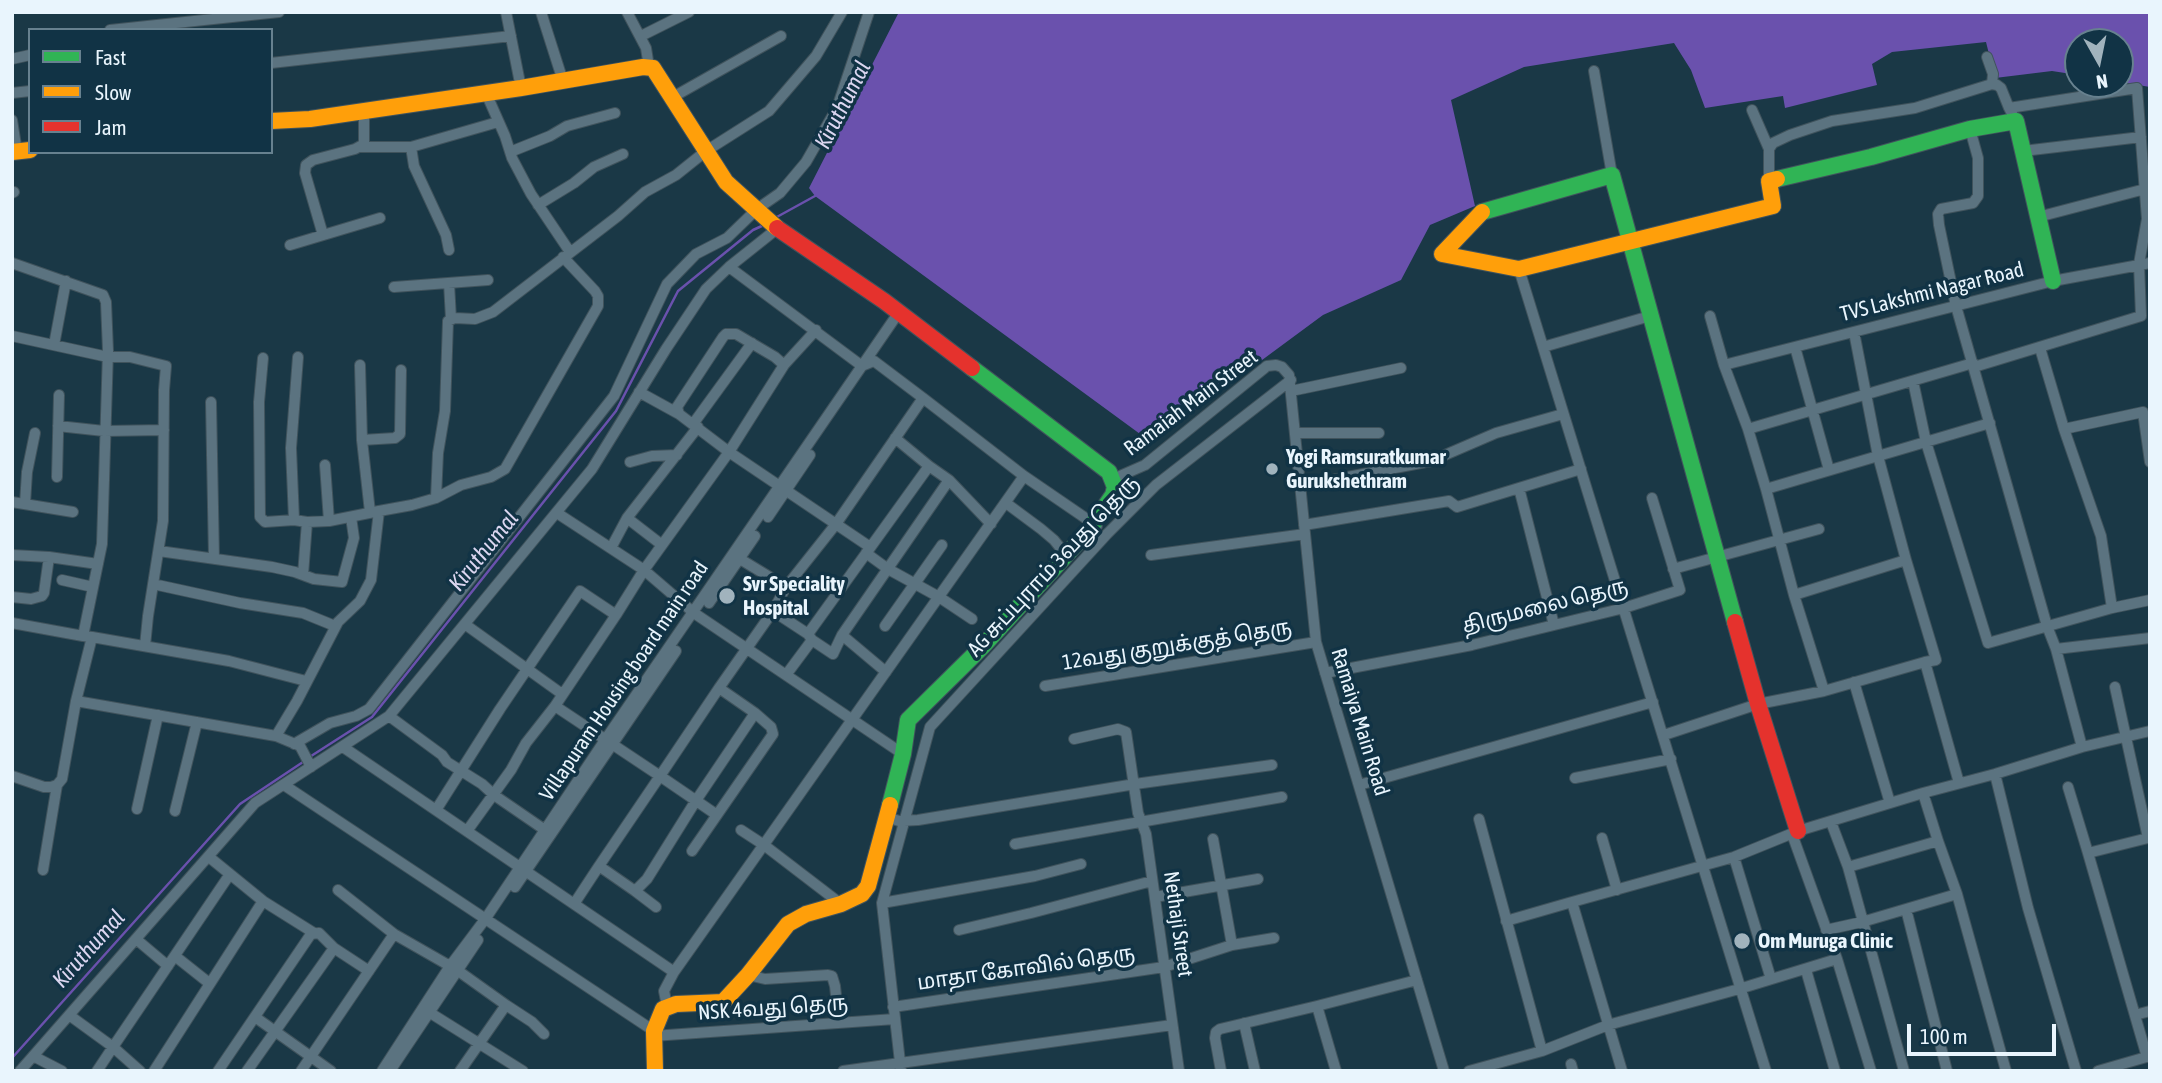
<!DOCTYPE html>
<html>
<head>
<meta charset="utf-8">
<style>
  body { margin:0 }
  #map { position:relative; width:2162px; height:1083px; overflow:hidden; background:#1a3846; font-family:"Asap Condensed",sans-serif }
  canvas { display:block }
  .frame { position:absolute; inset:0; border:14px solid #e9f5fd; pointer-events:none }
  .legend { position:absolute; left:28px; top:28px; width:245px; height:126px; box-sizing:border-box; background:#113345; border:2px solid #67818f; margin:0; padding:9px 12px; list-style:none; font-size:21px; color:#e9f5fd }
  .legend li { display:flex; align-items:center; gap:14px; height:35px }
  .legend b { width:35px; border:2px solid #67818f }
  .north { position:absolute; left:2064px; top:28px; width:70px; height:70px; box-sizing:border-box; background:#113345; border:2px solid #67818f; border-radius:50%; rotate:171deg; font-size:19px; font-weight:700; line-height:28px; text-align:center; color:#e9f5fd }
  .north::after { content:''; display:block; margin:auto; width:24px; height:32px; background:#a1b3bd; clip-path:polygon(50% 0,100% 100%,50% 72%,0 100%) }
  .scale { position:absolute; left:1907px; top:1024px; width:149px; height:32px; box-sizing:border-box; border:4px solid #e9f5fd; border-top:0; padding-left:9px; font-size:21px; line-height:24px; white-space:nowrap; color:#e9f5fd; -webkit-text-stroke:5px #113345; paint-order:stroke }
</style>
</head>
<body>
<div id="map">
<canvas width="2162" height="1083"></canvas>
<div class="frame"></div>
<ul class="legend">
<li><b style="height:9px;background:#30b455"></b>Fast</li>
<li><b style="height:9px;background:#ff9f0a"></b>Slow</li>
<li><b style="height:9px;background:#e5322d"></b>Jam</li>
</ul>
<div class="north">N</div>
<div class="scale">100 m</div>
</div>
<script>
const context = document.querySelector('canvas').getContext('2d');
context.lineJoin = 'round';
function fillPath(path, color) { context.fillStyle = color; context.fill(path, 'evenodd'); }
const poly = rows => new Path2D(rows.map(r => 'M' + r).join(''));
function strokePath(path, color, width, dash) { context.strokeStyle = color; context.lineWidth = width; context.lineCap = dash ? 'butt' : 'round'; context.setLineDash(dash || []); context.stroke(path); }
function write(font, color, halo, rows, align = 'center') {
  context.font = font + ' "Asap Condensed","Noto Sans Tamil",sans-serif'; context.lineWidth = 7; context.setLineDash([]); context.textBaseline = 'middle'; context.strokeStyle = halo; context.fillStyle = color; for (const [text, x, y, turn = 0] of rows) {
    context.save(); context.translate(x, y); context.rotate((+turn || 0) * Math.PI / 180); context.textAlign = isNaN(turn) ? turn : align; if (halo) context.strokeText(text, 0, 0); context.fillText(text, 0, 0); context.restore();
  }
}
fillPath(poly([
  [899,12,2150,12,2150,87,2120,82,2120,42,2078,42,2078,75,2052,71,1995,78,1986,42,1892,52,1872,64,1877,85,1785,108,1783,96,1705,108,1691,70,1674,43,1524,67,1451,100,1475,206,1430,225,1401,280,1323,315,1151,442,815,196,809,188]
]), '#6a51ad');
strokePath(poly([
  [775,218,815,196],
  [308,758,372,717,616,411,678,291,753,230,764,225],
  [12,1058,240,804,303,762]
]), '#6a51ad', 2.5);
const street = poly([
  [506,12,521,88],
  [541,12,563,81],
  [627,12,646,48,649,67],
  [110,30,279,12],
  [641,36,689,12],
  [1987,57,1993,74,1992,84],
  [12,59,30,55],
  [271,63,511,36],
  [1594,71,1612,175],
  [12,93,30,91],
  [486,93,505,136,512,158,531,194,570,252],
  [673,97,781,36],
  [1752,110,1769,149],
  [12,120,17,152],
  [1970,129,1978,158,1978,196,1973,203,1941,209,1938,214,1939,225,1956,306,2047,626,2056,649,2082,747],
  [360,147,411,147],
  [2023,151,2141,137],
  [510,152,550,136,567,126,615,113],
  [1769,181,1769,149,1773,143,1790,135,1832,121,1915,108,1992,84,1997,85,2001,88,2009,108],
  [12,193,14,192],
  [538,205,574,183,594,167,623,154],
  [2038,217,2145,189],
  [323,235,305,173,306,165,313,160,355,149,364,144,364,111],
  [290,245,380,218],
  [449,250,446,235,414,166,411,147,498,122],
  [12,263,103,295,106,302,108,351,102,544,83,636,92,637,76,701,62,779,57,785,51,787,44,787,12,776],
  [729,267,862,366,874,361,923,398],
  [1519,269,1766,1071],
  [449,283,451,319],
  [394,287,488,280],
  [1710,316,1724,365,1748,429,1766,489,1794,595,1906,560,1936,660,1925,662],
  [1854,332,1878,456,1906,560],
  [726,334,736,334,775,357,784,365,729,452,679,414,677,407,723,337,726,334],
  [12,336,108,357,130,357,166,366,164,390,163,521,148,616,145,646],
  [54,345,66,281],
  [1543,347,1650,316],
  [1795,347,1829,470],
  [263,358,259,402,260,517,265,522,294,520,307,522,329,521,379,511],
  [360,365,362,440,370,512],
  [784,365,816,330],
  [1724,365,2053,281,2150,263],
  [1974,367,2141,316,2139,264,2147,219,2137,88,2009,108,2016,121],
  [1913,381,1926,442,1988,643,2112,608,2101,536,2064,429,2040,348],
  [1291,391,1401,368],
  [639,392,679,414],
  [211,402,214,559],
  [693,424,752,343],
  [58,426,104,431,164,430],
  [1748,429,1973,363],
  [2064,429,2143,412,2150,462],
  [1295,433,1379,433],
  [362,440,395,438,400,434,401,370],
  [630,462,652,456,677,455],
  [325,465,329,521],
  [1024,476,1097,526],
  [57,477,59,395],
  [1113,479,1145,465,1267,366,1276,365,1282,367,1289,375,1316,642,1444,1071],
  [949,480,991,524],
  [1301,486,1431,461,1496,433,1563,414],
  [1519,488,1554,625],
  [1766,489,1990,423],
  [436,498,461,485,491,477,505,469,598,306,598,296,595,291,563,257],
  [12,502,73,512],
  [1006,503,1041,529,1054,540,1066,555],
  [25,504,27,472,35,433],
  [557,513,644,570,694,613,903,754],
  [768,517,810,455],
  [294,520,291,448,298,357],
  [1304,525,1449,501,1457,507,1581,469],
  [662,545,627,518,698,427],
  [611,548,627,518],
  [159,551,272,567,295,572,314,579,342,582,354,538,351,517],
  [866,553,888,569,939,597,972,619],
  [12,555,49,557,44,593,42,596,31,599,12,597],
  [1151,555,1305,534],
  [49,557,98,564],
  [740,559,786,587],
  [1673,569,1819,529],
  [303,575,307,522],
  [62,580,93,587],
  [153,584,240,603,303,613,335,626],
  [1794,595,1824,691],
  [709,603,755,536],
  [2112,608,2150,600],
  [773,611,808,634,929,466,895,438],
  [12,623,83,636],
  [466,625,562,694],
  [885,626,942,545],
  [808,634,812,640,833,654,842,635,949,480,929,466],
  [842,635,886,672],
  [92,637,229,661,306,681],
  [2056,649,2150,638],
  [1325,673,1472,645,1624,608,1680,590,1652,498],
  [786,675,812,640],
  [1854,682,1890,803],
  [1045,686,1316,642],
  [719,688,660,776,555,706,616,615,644,570,729,452,870,547],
  [76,701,276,736,300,746,311,767],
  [389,716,442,755,447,762,482,784,494,795,545,830],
  [1664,735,1758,704,1824,691,1925,662,1959,783],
  [276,736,297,701,338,622,360,601,371,580,379,511,412,505,436,498,438,453,445,411,448,321,455,318,475,319,493,312,618,216,645,192,676,175,706,151,769,111,816,56,842,12],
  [1074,739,1118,729,1126,732,1138,813,1146,834,1179,1071],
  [294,744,330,723,356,716,369,709,614,396,667,284,696,254,727,238,757,209,780,193,806,162,837,108,869,12],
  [343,747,674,972],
  [1995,774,2028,908,2076,1071],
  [1575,778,1671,759],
  [284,785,654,1031],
  [1359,785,1653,702],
  [2068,787,2088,853,2148,838,2115,687],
  [1923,793,1938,841,1957,894,2006,1071],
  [137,809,158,715],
  [436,810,500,709,580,591,616,615],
  [175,811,197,722],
  [887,817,899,821,918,820,1135,784,1272,765],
  [1479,819,1542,1051],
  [1831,822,1848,867,1904,1071],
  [741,830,764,845,841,904],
  [467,831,511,770,526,743,555,706],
  [1792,834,1837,959,1871,1071],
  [1602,838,1617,890],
  [1213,839,1232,945],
  [1015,844,1282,797],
  [692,851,773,734,771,727,755,713],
  [2088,853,2147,1057],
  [1734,857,1771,979],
  [599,866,660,776,717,815],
  [1848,867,1938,841],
  [43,870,57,785],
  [515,887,676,651],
  [338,890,394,934],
  [635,891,656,907],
  [1155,897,1258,879],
  [263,901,314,933],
  [882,903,1035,876,1081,864],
  [574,904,599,866,635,891,647,879,695,802,755,713,719,688,773,611,786,587,836,524,923,398,1024,476,674,972,664,991,667,1006],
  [1906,909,1947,1071],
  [1506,921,1572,902],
  [959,930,1031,913,1152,881],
  [1826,930,1862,922,1957,894],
  [136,939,168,966],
  [175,956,209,983],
  [1806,970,1835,1071],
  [748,975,765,979,828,975,832,976,835,986,839,1023],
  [1317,1006,1336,1071],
  [893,1007,1164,967,1232,945,1274,938],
  [424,1009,523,1071],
  [69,1015,113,1047,230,874],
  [2135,1015,2150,1011],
  [255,1017,331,1071],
  [1244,1023,1255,1071],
  [653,1036,895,1019],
  [33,1056,62,1071],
  [1571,1064,1573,1071],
  [20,1071,255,803,389,716,592,469,666,349,706,289,729,267,778,228],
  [97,1071,113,1047,140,1071],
  [154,1071,263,901,209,857],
  [218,1071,311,934,319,933,334,948],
  [247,1071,334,948,369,971],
  [301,1071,394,934,457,970,506,1005],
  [382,1071,450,966,486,918,605,740,899,312],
  [390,1071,478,940],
  [460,1071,506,1005,532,1022,544,1034],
  [843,1071,1172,1025],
  [901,1071,882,903,930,727,1107,534,1156,485,1291,380],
  [1221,1071,1215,1038,1216,1032,1220,1029,1317,1006,1417,980],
  [1469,1071,1542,1051,1608,1025,1739,989,1837,959],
  [1622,1071,1572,902,1734,857,1798,831,1923,793,1995,774,2082,747,2150,731],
  [2098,1071,2150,1056]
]);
const fast = poly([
  [1777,179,1871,157,1970,129,2016,121,2053,281],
  [1482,212,1612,175,1735,622],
  [890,805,903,754,908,720,983,646,1088,531,1113,495,1115,487,1109,472,972,368]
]);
const slow = poly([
  [271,121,310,119,521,88,643,67,653,68,726,182,777,228],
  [12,152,30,150],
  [1482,212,1442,254,1519,269,1773,206,1769,181,1777,179],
  [655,1071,654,1031,663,1009,676,1004,723,1002,748,975,788,924,806,914,841,904,862,894,868,886,890,805]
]);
const jam = poly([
  [777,228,884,301,972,368],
  [1735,622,1758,704,1798,831]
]);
strokePath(street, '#40535c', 12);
strokePath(fast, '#40535c', 18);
strokePath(slow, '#40535c', 18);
strokePath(jam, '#40535c', 18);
strokePath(street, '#5b7380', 10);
strokePath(fast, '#30b455', 16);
strokePath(slow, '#ff9f0a', 16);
strokePath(jam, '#e5322d', 16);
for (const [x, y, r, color] of [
  [1272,469,7,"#a1b3bd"],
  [727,596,9,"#a1b3bd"],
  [1742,941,9,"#a1b3bd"]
]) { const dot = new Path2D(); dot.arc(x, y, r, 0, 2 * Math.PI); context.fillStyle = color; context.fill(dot); strokePath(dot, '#113345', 2.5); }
write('21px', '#e9f5fd', '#113345', [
  ["TVS Lakshmi Nagar Road",1932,292,-14],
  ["Ramaiah Main Street",1191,403,-37],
  ["AG சுப்புராம் 3வது தெரு",1053,566,-47],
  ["திருமலை தெரு",1545,606,-14],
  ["12வது குறுக்குத் தெரு",1177,645,-9],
  ["Villapuram Housing board main road",624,681,-56],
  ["Ramaiya Main Road",1360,722,73],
  ["Nethaji Street",1178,924,82],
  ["மாதா கோவில் தெரு",1026,968,-8],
  ["NSK 4வது தெரு",773,1008,-4]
]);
write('bold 21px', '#e9f5fd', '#113345', [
  ["Yogi Ramsuratkumar",1286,457],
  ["Gurukshethram",1286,481],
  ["Svr Speciality",743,584],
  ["Hospital",743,608],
  ["Om Muruga Clinic",1758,941]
], 'left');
write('italic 23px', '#dbd6f0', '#113345', [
  ["Kiruthumal",843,105,-63],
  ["Kiruthumal",484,551,-51],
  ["Kiruthumal",89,949,-48]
]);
</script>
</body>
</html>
